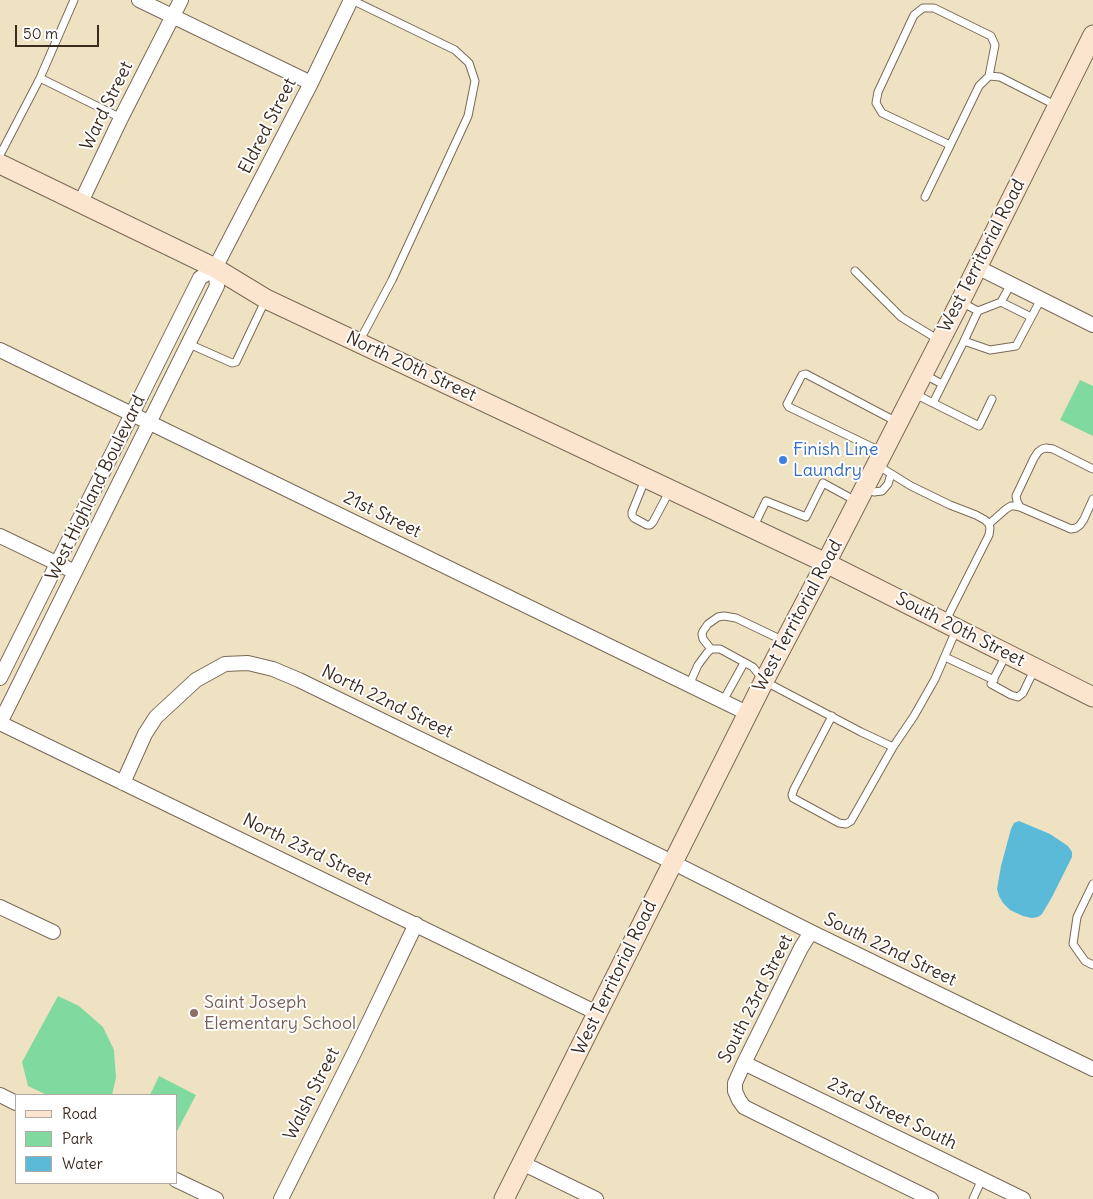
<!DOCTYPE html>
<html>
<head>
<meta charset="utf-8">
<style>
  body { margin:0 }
  #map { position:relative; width:1093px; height:1199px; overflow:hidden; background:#eee2c3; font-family:Delius,sans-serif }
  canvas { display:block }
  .legend { position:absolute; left:15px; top:1094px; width:162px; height:90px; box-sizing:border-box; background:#fff; border:1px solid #b1aaa5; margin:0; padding:6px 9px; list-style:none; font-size:15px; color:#3b2a1e }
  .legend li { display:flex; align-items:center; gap:10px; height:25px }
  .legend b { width:25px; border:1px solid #b1aaa5 }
  .scale { position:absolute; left:15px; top:25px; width:84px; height:22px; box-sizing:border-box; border:2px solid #3b2a1e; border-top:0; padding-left:6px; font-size:15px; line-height:18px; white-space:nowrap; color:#3b2a1e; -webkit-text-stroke:4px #fff; paint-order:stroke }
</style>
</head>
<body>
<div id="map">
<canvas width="1093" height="1199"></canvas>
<ul class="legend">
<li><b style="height:6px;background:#fbe5cf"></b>Road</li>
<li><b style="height:14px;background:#80da9f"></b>Park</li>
<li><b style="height:14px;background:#5abad8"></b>Water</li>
</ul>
<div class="scale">50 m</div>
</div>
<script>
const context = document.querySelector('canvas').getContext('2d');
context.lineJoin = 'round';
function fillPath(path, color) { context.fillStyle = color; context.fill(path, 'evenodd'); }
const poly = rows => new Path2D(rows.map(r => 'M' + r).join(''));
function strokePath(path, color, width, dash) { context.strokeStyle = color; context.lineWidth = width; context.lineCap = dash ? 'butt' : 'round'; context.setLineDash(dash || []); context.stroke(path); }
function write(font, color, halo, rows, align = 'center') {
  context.font = font + ' Delius,sans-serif'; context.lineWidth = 4; context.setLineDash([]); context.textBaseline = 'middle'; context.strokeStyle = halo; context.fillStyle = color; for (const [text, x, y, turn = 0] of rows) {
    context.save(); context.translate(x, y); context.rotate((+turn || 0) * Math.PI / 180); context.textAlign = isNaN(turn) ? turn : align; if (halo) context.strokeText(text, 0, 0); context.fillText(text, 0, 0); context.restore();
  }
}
fillPath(poly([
  [1080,380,1093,386,1093,436,1060,420],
  [58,996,79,1006,103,1027,114,1050,116,1078,112,1095,47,1095,28,1086,22,1062],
  [159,1076,196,1095,176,1133,176,1095,150,1095]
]), '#80da9f');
fillPath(poly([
  [1019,821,1050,834,1068,846,1072,852,1072,857,1052,897,1042,914,1038,917,1032,918,1023,916,1010,910,1003,903,999,896,997,889,1001,866,1011,829,1014,823]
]), '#5abad8');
const lane = poly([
  [352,0,455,50,469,63,475,81,468,116,392,280,359,342],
  [40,78,121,118],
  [950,145,882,113,876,103,878,92,914,15,923,8,934,8,991,36,995,45,989,76],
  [0,155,40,78,74,0],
  [925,197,979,86,989,76,1000,77,1057,106],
  [855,271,901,317,939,340],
  [961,302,978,311],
  [1001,302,1011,284],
  [1031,317,1001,302,978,311,964,341,990,350,1016,346,1041,299],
  [964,341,933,403,979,426,992,399],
  [189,344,232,363,236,362,266,299],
  [925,375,942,384],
  [915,394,933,403],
  [882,452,789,407,787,404,802,375,806,374,897,422],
  [877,465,911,486,950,505,976,515,985,520,989,524,990,528,989,535,945,622],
  [645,480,632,512,632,515,634,518,647,525,650,525,653,522,670,490],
  [865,489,874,492,882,491,888,484,891,474],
  [1020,507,1017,501,1016,496,1034,458,1038,452,1042,449,1046,448,1053,449,1093,469],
  [989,524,1006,509,1011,506,1015,506,1020,507,1071,529,1076,528,1080,525,1084,519,1093,499],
  [753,528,766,501,806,517,823,483,856,501],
  [711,649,703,639,702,634,703,631,708,624,718,617,724,616,736,618,784,641],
  [1006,655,991,684,1011,695,1018,697,1023,693,1035,668],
  [945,657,994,680],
  [689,685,698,665,707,653,711,649,720,649,753,667,764,681,861,732,893,747,914,716,935,679,957,628],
  [723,701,744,663],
  [832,716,794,789,792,795,793,798,839,823,846,824,851,821,893,747],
  [1093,884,1077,917,1073,944,1085,961,1093,965],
  [973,1199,982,1179]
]);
const street = poly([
  [139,0,311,83],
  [81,202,121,118,181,0],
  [977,267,1093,325],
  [0,350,747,713],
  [0,536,75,572],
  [0,678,200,278,215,268,311,83,351,0],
  [0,723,597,1013],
  [0,723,217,286,215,268],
  [123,783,145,734,156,717,196,680,225,664,248,663,273,669,299,680,660,856,811,932,1093,1069],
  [0,907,53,932],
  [811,932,801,948,744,1063,735,1083,735,1091,739,1100,744,1107,758,1114,931,1199],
  [744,1063,1023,1199],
  [0,1095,16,1103],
  [522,1163,596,1199],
  [176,1180,216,1199],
  [281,1199,355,1051,416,924]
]);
const secondary = poly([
  [0,164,215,268,266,299,826,563,1093,697],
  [504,1199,764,681,826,563,960,302,1093,35]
]);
strokePath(lane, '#7a6a58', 9);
strokePath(street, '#7a6a58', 16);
strokePath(secondary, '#7a6a58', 21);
strokePath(lane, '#fff', 7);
strokePath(street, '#fff', 14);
strokePath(secondary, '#fbe5cf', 19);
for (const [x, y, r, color] of [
  [783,460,5,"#3f7fe0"],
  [194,1013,5,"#8d6e63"]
]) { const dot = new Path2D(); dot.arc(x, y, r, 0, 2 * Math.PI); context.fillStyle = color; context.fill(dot); strokePath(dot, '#fff', 2); }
write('18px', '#3b2a1e', '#fff', [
  ["Ward Street",107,106,-64],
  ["Eldred Street",268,126,-63],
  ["West Territorial Road",982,256,-63],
  ["North 20th Street",411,367,25],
  ["West Highland Boulevard",96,488,-64],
  ["21st Street",382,515,26],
  ["West Territorial Road",798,616,-62],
  ["South 20th Street",960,630,27],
  ["North 22nd Street",387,702,26],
  ["North 23rd Street",307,850,26],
  ["South 22nd Street",890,950,26],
  ["West Territorial Road",615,978,-64],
  ["South 23rd Street",756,999,-63],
  ["Walsh Street",312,1094,-63],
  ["23rd Street South",892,1114,26]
]);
write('18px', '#366cbe', '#fff', [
  ["Finish Line",793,450],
  ["Laundry",793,471]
], 'left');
write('18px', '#785e54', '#fff', [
  ["Saint Joseph",204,1003],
  ["Elementary School",204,1024]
], 'left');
</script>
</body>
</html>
